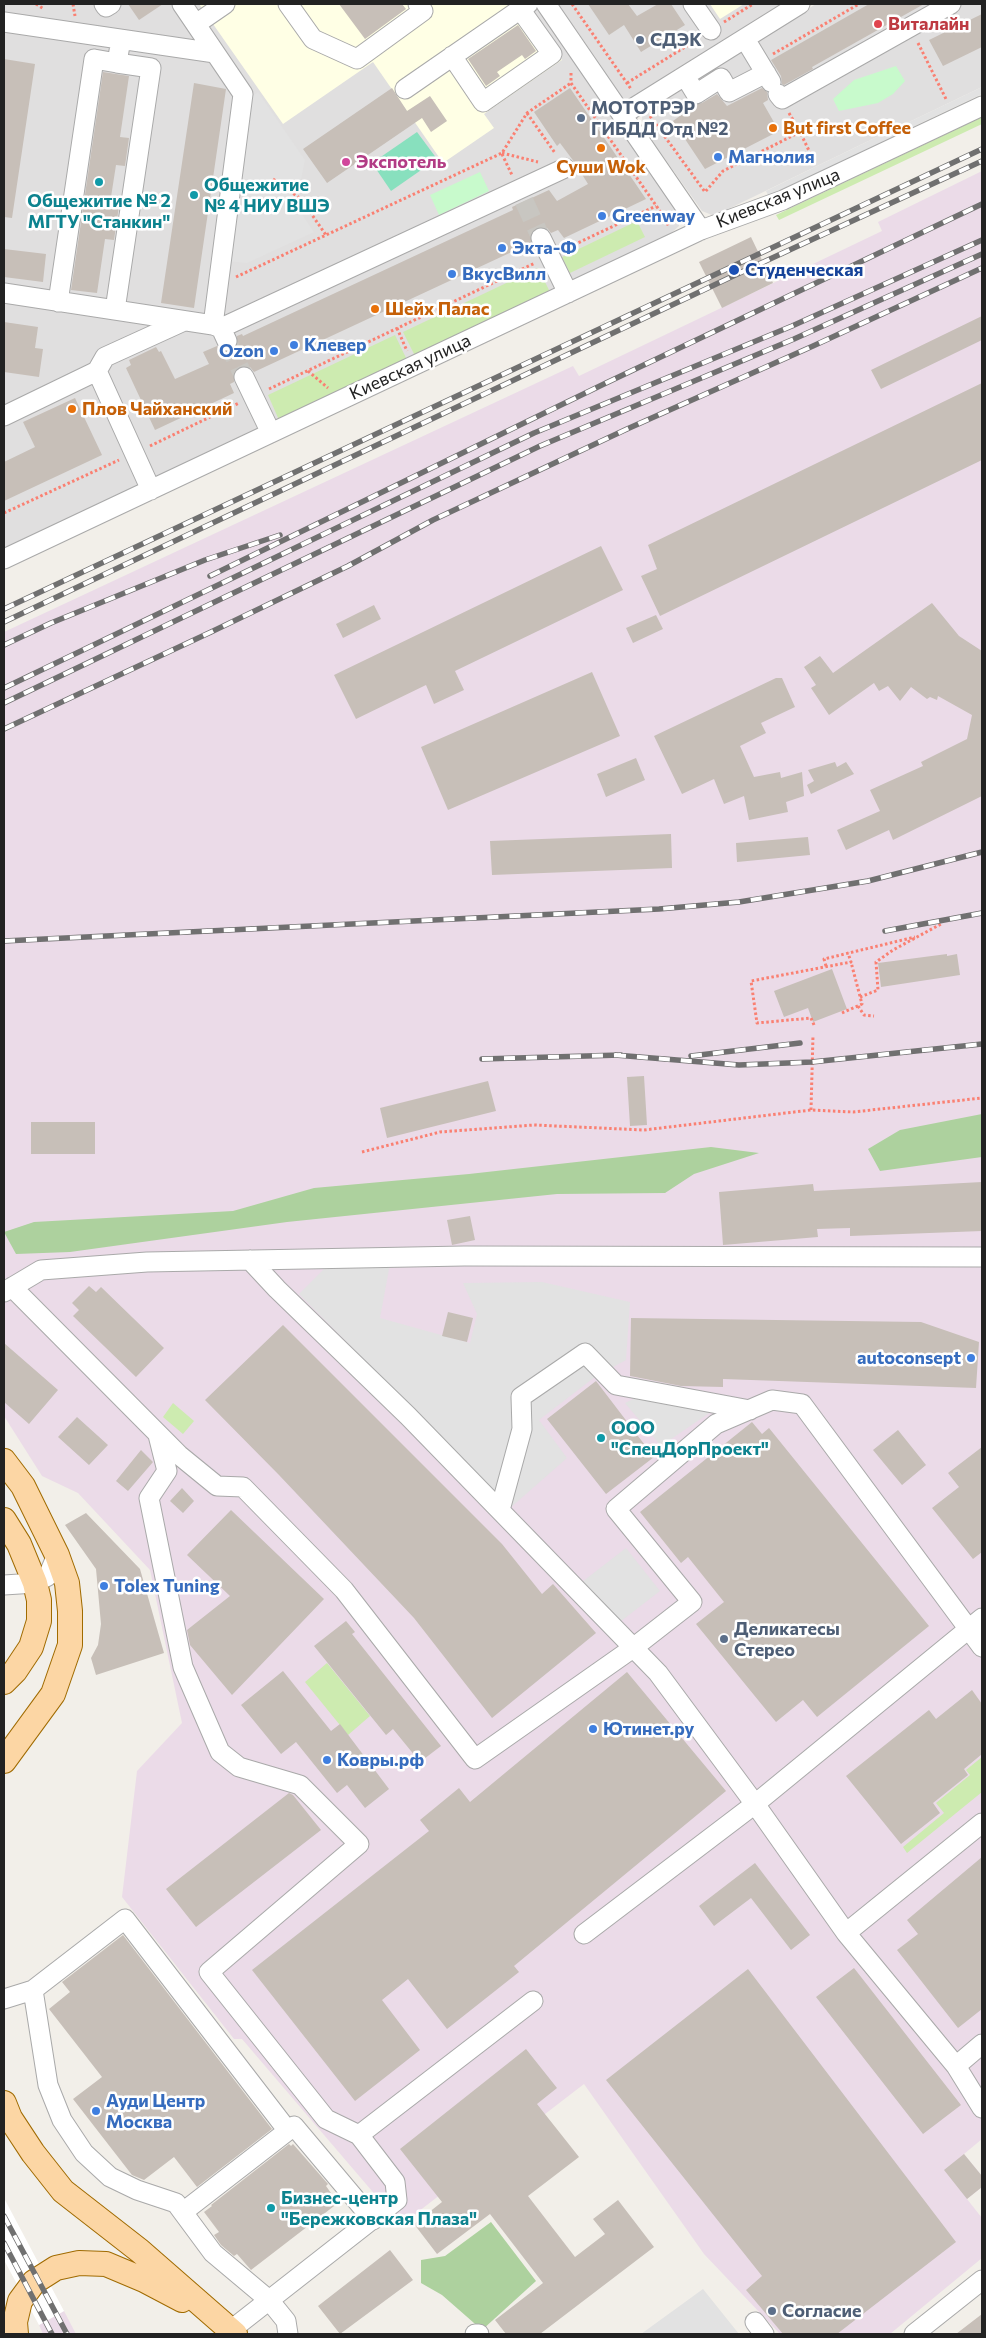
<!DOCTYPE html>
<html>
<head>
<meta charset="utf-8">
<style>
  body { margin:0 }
  #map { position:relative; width:986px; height:2338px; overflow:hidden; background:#f2efe9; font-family:Commissioner,sans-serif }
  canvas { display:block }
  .frame { position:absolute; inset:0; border:5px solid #222; pointer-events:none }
</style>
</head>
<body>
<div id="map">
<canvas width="986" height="2338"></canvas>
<div class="frame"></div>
</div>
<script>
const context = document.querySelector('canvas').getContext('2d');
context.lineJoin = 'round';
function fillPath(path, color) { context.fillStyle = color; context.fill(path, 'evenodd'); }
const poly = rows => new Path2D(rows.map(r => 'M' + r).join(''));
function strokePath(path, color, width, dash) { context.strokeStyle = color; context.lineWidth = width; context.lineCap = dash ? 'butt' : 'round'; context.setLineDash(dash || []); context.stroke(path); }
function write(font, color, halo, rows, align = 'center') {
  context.font = font + ' Commissioner,sans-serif'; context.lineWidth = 5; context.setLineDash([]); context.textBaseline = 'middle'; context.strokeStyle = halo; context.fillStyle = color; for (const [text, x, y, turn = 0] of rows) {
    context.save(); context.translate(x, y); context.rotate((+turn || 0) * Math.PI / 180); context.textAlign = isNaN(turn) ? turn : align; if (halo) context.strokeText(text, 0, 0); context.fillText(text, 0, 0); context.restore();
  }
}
fillPath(poly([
  [4,4,538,4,679,213,679,226,668,236,4,551],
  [558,4,781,4,631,99,625,100,621,99,600,74,602,67],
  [816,4,982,4,982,87,905,124,902,132,895,136,885,133,718,214,712,215,702,211,643,128,642,116,652,105]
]), '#e0dfdf');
fillPath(poly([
  [982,171,982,2139,964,2154,982,2176,982,2187,967,2199,982,2218,982,2258,890,2334,780,2334,704,2254,584,2084,401,2225,242,2039,234,2039,122,1897,137,1771,182,1723,150,1570,78,1493,42,1476,4,1416,4,632,573,366,579,376,882,231,878,222],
  [64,2311,76,2334,43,2334,39,2325]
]), '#ebdbe8');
fillPath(poly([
  [199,4,523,4,562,60,484,114,494,128,443,163,373,62,283,124],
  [710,4,744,4,720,19]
]), '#ffffe5');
fillPath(poly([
  [982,117,982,124,779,220,776,215],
  [637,221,645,237,570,273,562,257],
  [538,268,550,292,415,356,403,332],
  [395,335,407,360,279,420,268,395],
  [173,1403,194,1421,183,1434,163,1417],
  [327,1663,370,1716,348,1735,305,1682],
  [982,1757,982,1792,907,1853,903,1847,944,1813,936,1803,970,1775,966,1770]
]), '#cdebb0');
fillPath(poly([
  [982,1114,982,1157,880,1171,868,1149,900,1130],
  [711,1147,759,1153,694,1174,665,1193,557,1194,287,1222,70,1252,16,1254,4,1232,34,1222,233,1211,314,1188,469,1174],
  [491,2222,536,2281,482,2330,442,2295,421,2283,421,2260,445,2256]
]), '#add19e');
fillPath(poly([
  [896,66,905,81,893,94,878,103,839,111,833,99,854,80],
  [480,172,489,191,439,215,430,195]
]), '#c8facc');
fillPath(poly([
  [417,132,437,159,391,191,372,163]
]), '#88e0be');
fillPath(poly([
  [982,87,982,94,902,132,905,124],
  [258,92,305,160,296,205,314,232,247,263,227,261,248,99],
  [885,133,895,136,769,197,766,191],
  [390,1264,380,1318,470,1343,477,1314,463,1283,542,1282,630,1302,626,1360,595,1377,539,1420,567,1458,509,1509,472,1468,299,1294,327,1266],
  [646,1393,718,1407,661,1446,625,1403],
  [626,1548,660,1591,616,1625,582,1582],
  [703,2289,739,2334,641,2334]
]), '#e2e2e2');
fillPath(poly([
  [4,2198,64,2311,39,2325,4,2260]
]), '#fff');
fillPath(poly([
  [128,4,163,4,139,20],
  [339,4,402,4,406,9,365,39],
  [588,4,628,4,637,16,658,4,671,4,685,25,641,52,624,25,609,35],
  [869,4,924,4,812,67,813,69,784,85,782,84,781,76,771,60],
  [982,14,982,47,943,66,929,40],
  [518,25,536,51,525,59,522,55,497,72,500,76,486,86,468,59],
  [4,59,35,64,12,218,4,217],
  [103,72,129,76,120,137,129,138,125,166,116,165,111,197,120,199,114,240,105,239,97,293,71,290],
  [194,83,226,89,194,308,161,303],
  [392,88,407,111,430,96,447,121,431,132,422,118,327,183,303,149],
  [570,88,646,199,564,238,558,230,551,233,547,228,536,228,531,232,531,243,254,372,250,367,240,367,234,371,234,382,230,384,234,393,155,430,126,368,131,365,129,360,156,347,159,352,161,351,175,379,209,364,203,352,217,346,221,350,231,351,236,347,237,336,242,334,243,336,513,210,512,207,549,190,557,201,588,184,575,163,560,143,557,146,534,112],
  [762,88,767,92,768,100,763,103,779,131,705,169,673,121,695,105,702,103,717,94,727,106],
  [751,237,773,283,722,308,699,262],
  [4,249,46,254,43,282,4,277],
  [982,316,982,340,881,389,871,370],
  [4,322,38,327,35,348,43,349,39,377,4,372],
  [982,383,982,460,660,616,641,576,657,569,648,545],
  [75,398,102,455,4,501,4,462,35,447,23,422],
  [601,546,623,590,455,671,464,690,434,704,426,685,356,719,334,675],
  [932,603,959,636,982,651,982,796,893,840,889,830,846,850,837,830,880,811,870,790,923,766,921,762,967,739,972,715,938,696,937,700,930,697,927,699,911,687,900,701,888,686,879,691,874,683,829,715,811,688,816,685,804,667,820,656,833,673],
  [374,605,381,619,343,638,336,624],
  [656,615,663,629,633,643,626,628],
  [592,672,620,736,448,810,421,747],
  [776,678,782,678,795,707,761,723,766,733,740,746,754,777,780,772,781,778,802,772,804,796,786,802,788,812,749,820,744,796,724,804,714,779,682,794,654,736],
  [636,758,645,780,606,797,597,774],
  [835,762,837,767,846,762,854,774,811,794,807,785,814,781,808,770],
  [671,834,672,868,492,875,490,841],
  [808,837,810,855,737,862,736,843],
  [947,954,947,956,957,954,960,975,881,987,878,963],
  [832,969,847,1009,813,1022,808,1008,784,1017,774,991],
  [644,1076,647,1125,630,1126,627,1077],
  [488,1081,496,1111,387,1138,380,1108],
  [31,1122,95,1122,95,1154,31,1154],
  [982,1182,982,1231,850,1236,850,1228,817,1229,818,1237,723,1245,719,1192,813,1184,814,1191],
  [470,1216,475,1240,452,1245,447,1220],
  [89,1286,96,1292,101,1287,164,1348,136,1377,73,1316,79,1310,72,1303],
  [448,1312,473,1318,467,1342,442,1336],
  [631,1318,921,1322,979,1342,976,1388,723,1379,723,1387,681,1386,630,1376],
  [283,1325,502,1544,542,1594,553,1584,596,1633,492,1718,414,1618,279,1475,205,1400],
  [4,1343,58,1390,29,1424,4,1402],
  [596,1381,654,1457,606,1494,547,1419],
  [77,1417,108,1445,89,1465,58,1437],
  [752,1422,762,1434,769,1428,929,1626,817,1717,803,1700,776,1722,696,1624,724,1602,688,1557,681,1563,640,1512],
  [898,1430,926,1465,902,1485,873,1450],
  [982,1447,982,1552,973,1559,932,1508,959,1487,948,1473],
  [141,1450,153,1462,128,1491,116,1481],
  [182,1488,194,1501,183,1513,170,1501],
  [231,1510,324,1599,232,1695,190,1645,187,1630,230,1596,187,1555],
  [86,1513,140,1569,164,1653,96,1675,91,1658,98,1645,101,1624,96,1569,65,1525],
  [346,1621,355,1632,352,1634,441,1746,420,1762,393,1729,386,1735,314,1646],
  [283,1671,331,1731,340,1724,389,1789,365,1808,347,1785,337,1793,296,1742,281,1754,241,1705],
  [627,1672,726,1791,514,1966,519,1972,447,2029,408,1979,382,2000,420,2050,355,2101,252,1970,429,1831,420,1820,459,1788,470,1802],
  [972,1690,982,1704,982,1754,964,1769,968,1775,933,1803,940,1813,901,1844,846,1776,929,1710,936,1719],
  [289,1793,293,1795,321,1830,196,1927,166,1889],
  [982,1857,982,2009,958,2028,897,1950,918,1934,907,1920],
  [755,1863,810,1935,791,1950,751,1898,714,1926,699,1906],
  [123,1935,272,2129,197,2187,174,2157,144,2180,132,2175,73,2099,102,2077,49,2009,70,1992,62,1982],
  [854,1968,961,2105,923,2134,816,1997],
  [748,1969,956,2242,837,2334,783,2334,746,2290,762,2276,606,2080],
  [526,2049,557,2088,537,2104,579,2157,528,2196,575,2257,605,2234,593,2219,618,2200,654,2247,540,2334,506,2334,495,2320,543,2283,490,2214,437,2254,414,2224,442,2202,400,2149],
  [289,2144,291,2146,293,2144,328,2184,326,2186,338,2203,251,2270,237,2254,234,2256,221,2245,214,2235,219,2232,204,2212,212,2206,211,2205],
  [964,2154,982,2176,982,2187,967,2199,944,2170],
  [390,2250,413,2280,340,2334,318,2306],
  [982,2314,982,2334,956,2334]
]), '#c7bfb8');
strokePath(poly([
  [524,201,541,238],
  [227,341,244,377]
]), '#c8c6c1', 19, [19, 9]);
const minor = poly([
  [104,4,106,7,111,4],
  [182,4,243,94,213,325],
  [288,4,313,39,357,59,423,11,418,4],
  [546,4,701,230],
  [693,4,711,30],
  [4,22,215,53],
  [196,24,225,4],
  [745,39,771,82],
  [452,56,483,102,552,54,520,9],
  [685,76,696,94,721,78,729,92,766,73],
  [405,89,528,4],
  [778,94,782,99,951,4],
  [622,115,800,4],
  [541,238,568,293],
  [4,293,213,325,221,328,227,341],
  [58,302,94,59,117,63],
  [115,310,151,68,117,63,121,39],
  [221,328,565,168],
  [97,371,151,490],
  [244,377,271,433],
  [4,416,97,371,105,357,184,321],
  [4,559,701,230,783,200,982,106],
  [250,1260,277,1289,408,1416,658,1673,755,1804,982,1618],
  [12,1287,179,1455,217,1486,243,1487,344,1590,475,1759,633,1648,692,1602,616,1509,716,1424,772,1400,802,1404,982,1647],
  [4,1292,41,1270,147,1262,464,1256,982,1257],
  [158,1435,167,1471,149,1498,183,1667,220,1752,239,1767,300,1785,359,1844,209,1972,326,2119,359,2135],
  [500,1510,522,1429,521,1397,585,1353,616,1385,750,1410],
  [4,1585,35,1583,48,1576,57,1555],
  [846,1933,982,1823],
  [584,1934,755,1804,846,1933,956,2066,982,2108],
  [33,1990,125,1919,288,2131],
  [4,1999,33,1990,48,2085,62,2120,84,2153,110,2177,137,2190,176,2203,213,2253,269,2300,286,2321,288,2334],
  [956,2066,982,2044],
  [183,2212,294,2126,373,2220],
  [755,2322,764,2334],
  [231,2330,397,2200,395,2182,359,2135,533,2001],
  [475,2334,479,2334],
  [914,2334,982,2280]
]);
const major = poly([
  [4,1461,23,1486,57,1555,67,1583,70,1611,70,1645,53,1694,4,1761],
  [4,1520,19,1544,35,1583,39,1600,39,1621,31,1647,15,1671,4,1682],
  [4,2103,10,2118,33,2153,63,2191,140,2251,235,2334],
  [16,2334,15,2322,20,2301,34,2282,56,2268,79,2263,106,2264,144,2280,182,2300]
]);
strokePath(minor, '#a9a9a9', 21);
strokePath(major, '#a06b00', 26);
strokePath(poly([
  [36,4,44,9],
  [73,4,75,16],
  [572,4,631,89],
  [724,22,753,4],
  [918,43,947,101],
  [773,54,859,4],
  [571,73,571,83,664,217,669,227],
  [627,83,698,39],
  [527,113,555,153],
  [789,113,800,132],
  [650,116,705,192,723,171,800,132,814,161],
  [502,153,538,162],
  [502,154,512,175],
  [273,179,301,199,326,235],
  [565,249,656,206],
  [236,277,502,153,527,113,571,83],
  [397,328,407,351],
  [308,371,328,388],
  [269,389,535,263],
  [150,446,239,403],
  [4,513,119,460],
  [826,966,824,959,915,937],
  [860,997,878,990,876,962,893,950,941,924],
  [858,1006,864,1015,874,1016],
  [842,1013,862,1004,851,962],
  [814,1025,811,1018,757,1023,751,981,851,962,848,953],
  [811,1110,813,1035],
  [362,1152,440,1132,534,1125,644,1130,811,1110,853,1112,982,1098]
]), '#fa8072', 3, [2.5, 2.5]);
strokePath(minor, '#fff', 19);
strokePath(major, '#fcd6a4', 24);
const rail = poly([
  [210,576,606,383,982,204],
  [4,609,982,149],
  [4,622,731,277,982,161],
  [4,645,51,623,205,560,280,535],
  [4,688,534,433,792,326,982,240],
  [4,703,540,446,794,339,982,254],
  [4,729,211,632,348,566,433,520,627,429,813,346,982,268],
  [885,931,982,913],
  [4,941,659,909,739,902,868,881,982,852],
  [615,1055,739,1065,812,1062,982,1044],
  [691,1056,800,1043],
  [482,1059,621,1055],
  [4,2216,67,2334],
  [4,2243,52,2334]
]);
strokePath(rail, '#707070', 5.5);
strokePath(rail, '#fff', 4, [11]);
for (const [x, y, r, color] of [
  [878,24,5,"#e0444e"],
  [640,40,5,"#5c6f8a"],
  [581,118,5,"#5c6f8a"],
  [773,128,5,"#e8710a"],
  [601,148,5,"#e8710a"],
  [718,157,5,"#3f7fe0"],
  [346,162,5,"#d1479c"],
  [99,182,5,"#0f9aa8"],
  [194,195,5,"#0f9aa8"],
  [602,216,5,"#3f7fe0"],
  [502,248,5,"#3f7fe0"],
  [734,270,6,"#1a4fb4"],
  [452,274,5,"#3f7fe0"],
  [375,309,5,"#e8710a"],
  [294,345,5,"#3f7fe0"],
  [274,351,5,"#3f7fe0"],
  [72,409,5,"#e8710a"],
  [971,1358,5,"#3f7fe0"],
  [601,1438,5,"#0f9aa8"],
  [104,1586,5,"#3f7fe0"],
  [724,1639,5,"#5c6f8a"],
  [593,1729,5,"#3f7fe0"],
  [327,1760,5,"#3f7fe0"],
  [96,2111,5,"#3f7fe0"],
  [271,2208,5,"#0f9aa8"],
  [772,2311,5,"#5c6f8a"]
]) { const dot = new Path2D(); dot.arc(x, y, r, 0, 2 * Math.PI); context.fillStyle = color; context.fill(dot); strokePath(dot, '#fff', 2); }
write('bold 18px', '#be3a42', '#fff', [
  ["Виталайн",888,24]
], 'left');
write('bold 18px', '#4e5e75', '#fff', [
  ["СДЭК",650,40],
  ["МОТОТРЭР",591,108],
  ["ГИБДД Отд №2",591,129],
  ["Деликатесы",734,1629],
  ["Стерео",734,1650],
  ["Согласие",782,2311]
], 'left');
write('bold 18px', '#c56008', '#fff', [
  ["But first Coffee",783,128],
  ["Суши Wok",601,167,"center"],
  ["Шейх Палас",385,309],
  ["Плов Чайханский",82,409]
], 'left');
write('bold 18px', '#366cbe', '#fff', [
  ["Магнолия",728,157],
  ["Greenway",612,216],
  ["Экта-Ф",512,248],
  ["ВкусВилл",462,274],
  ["Клевер",304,345],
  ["Ozon",264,351,"right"],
  ["autoconsept",961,1358,"right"],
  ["Tolex Tuning",114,1586],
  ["Ютинет.ру",603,1729],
  ["Ковры.рф",337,1760],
  ["Ауди Центр",106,2101],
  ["Москва",106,2122]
], 'left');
write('bold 18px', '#b23c85', '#fff', [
  ["Экспотель",356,162]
], 'left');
write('bold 18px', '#0d838f', '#fff', [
  ["Общежитие",204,185],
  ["№ 4 НИУ ВШЭ",204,206],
  ["Общежитие № 2",99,201,"center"],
  ["МГТУ \"Станкин\"",99,222,"center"],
  ["ООО",611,1428],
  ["\"СпецДорПроект\"",611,1449],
  ["Бизнес-центр",281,2198],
  ["\"Бережковская Плаза\"",281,2219]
], 'left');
write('18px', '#222', '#fff', [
  ["Киевская улица",778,198,-22],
  ["Киевская улица",410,367,-25]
]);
write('bold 18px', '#164399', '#fff', [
  ["Студенческая",745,270]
], 'left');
</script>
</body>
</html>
